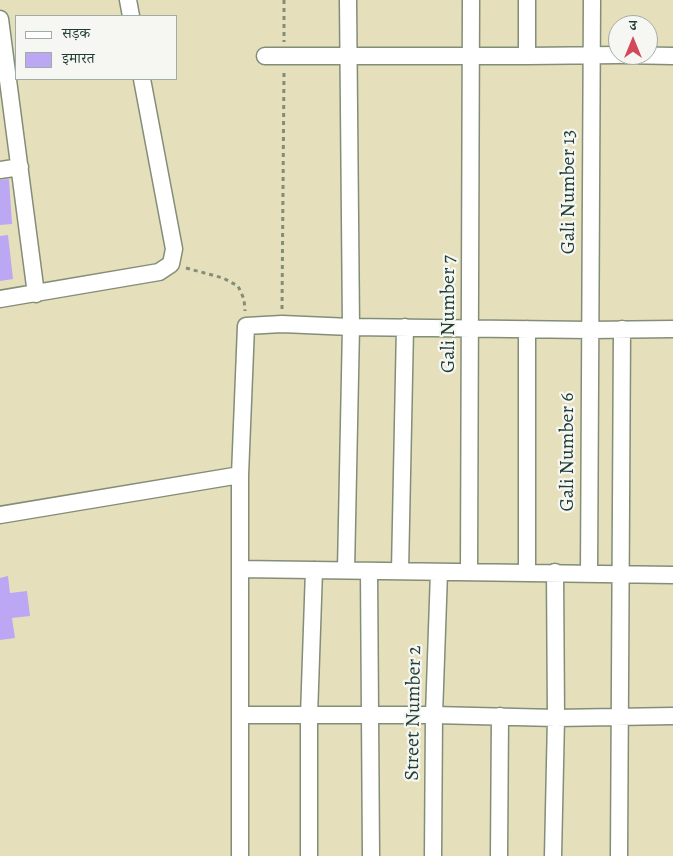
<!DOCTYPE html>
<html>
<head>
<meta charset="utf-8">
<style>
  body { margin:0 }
  #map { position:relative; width:673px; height:856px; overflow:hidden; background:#e5e0bb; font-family:Alegreya,"Noto Serif Devanagari",serif }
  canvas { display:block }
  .legend { position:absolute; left:15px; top:15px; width:162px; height:65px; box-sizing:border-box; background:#f6f6f2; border:1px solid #a0aca6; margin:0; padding:6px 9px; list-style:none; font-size:15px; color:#1f3d34 }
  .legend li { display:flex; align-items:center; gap:10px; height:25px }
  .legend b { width:25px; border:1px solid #a0aca6 }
  .north { position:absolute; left:608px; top:15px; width:50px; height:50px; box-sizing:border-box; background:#f6f6f2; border:1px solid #a0aca6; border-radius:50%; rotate:0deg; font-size:14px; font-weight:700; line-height:20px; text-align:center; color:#1f3d34 }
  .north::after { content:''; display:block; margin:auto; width:18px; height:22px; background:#d1495b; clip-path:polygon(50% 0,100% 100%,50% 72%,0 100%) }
</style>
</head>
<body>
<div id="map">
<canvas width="673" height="856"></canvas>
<ul class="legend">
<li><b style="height:6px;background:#fff"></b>सड़क</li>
<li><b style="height:14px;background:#bba7f3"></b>इमारत</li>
</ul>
<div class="north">उ</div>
</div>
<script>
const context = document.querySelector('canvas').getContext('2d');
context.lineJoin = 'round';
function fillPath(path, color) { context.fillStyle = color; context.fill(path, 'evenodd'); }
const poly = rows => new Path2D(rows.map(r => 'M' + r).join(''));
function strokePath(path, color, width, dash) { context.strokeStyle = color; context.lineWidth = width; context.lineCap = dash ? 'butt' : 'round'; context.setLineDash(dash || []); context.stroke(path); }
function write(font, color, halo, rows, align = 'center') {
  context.font = font + ' Alegreya,serif'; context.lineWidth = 4.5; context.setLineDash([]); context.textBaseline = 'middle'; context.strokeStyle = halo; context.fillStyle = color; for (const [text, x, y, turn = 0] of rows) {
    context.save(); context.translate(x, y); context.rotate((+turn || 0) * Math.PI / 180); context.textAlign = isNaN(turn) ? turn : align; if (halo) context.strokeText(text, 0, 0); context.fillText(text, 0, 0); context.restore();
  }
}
fillPath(poly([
  [9,179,12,224,0,225,0,180],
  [8,235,13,279,0,281,0,236],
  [8,576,10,593,27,591,30,616,12,618,15,638,0,640,0,578]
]), '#bba7f3');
const street = poly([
  [128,0,131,16],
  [0,19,36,294],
  [621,55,673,56],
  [265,56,527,56,618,55],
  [527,56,527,0],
  [0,170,20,167],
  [0,299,159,272,171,264,174,249,142,79],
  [527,329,527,572],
  [0,515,240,475],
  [240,569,673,575],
  [346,570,351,327,348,0],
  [369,571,371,856],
  [400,571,405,327],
  [469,572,471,0],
  [589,574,592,0],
  [240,715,434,715,556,718,555,572],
  [240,856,240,475,246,326,282,324,351,327,590,330,673,329],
  [309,856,309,716,314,570],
  [433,856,434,715,439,572],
  [499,856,500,716],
  [553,856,556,718,673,716],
  [619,856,622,329]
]);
strokePath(street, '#828e78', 19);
strokePath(poly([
  [284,0,284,42],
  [186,268,223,278,238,286,244,299,245,311],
  [282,309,284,71]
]), '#828e78', 3, [4, 4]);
strokePath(street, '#fff', 16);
write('20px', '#1f3d34', '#f6f6f2', [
  ["Gali Number 13",569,192,-90],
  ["Gali Number 7",449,314,-90],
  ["Gali Number 6",568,452,-90],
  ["Street Number 2",414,713,-89]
]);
</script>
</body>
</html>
